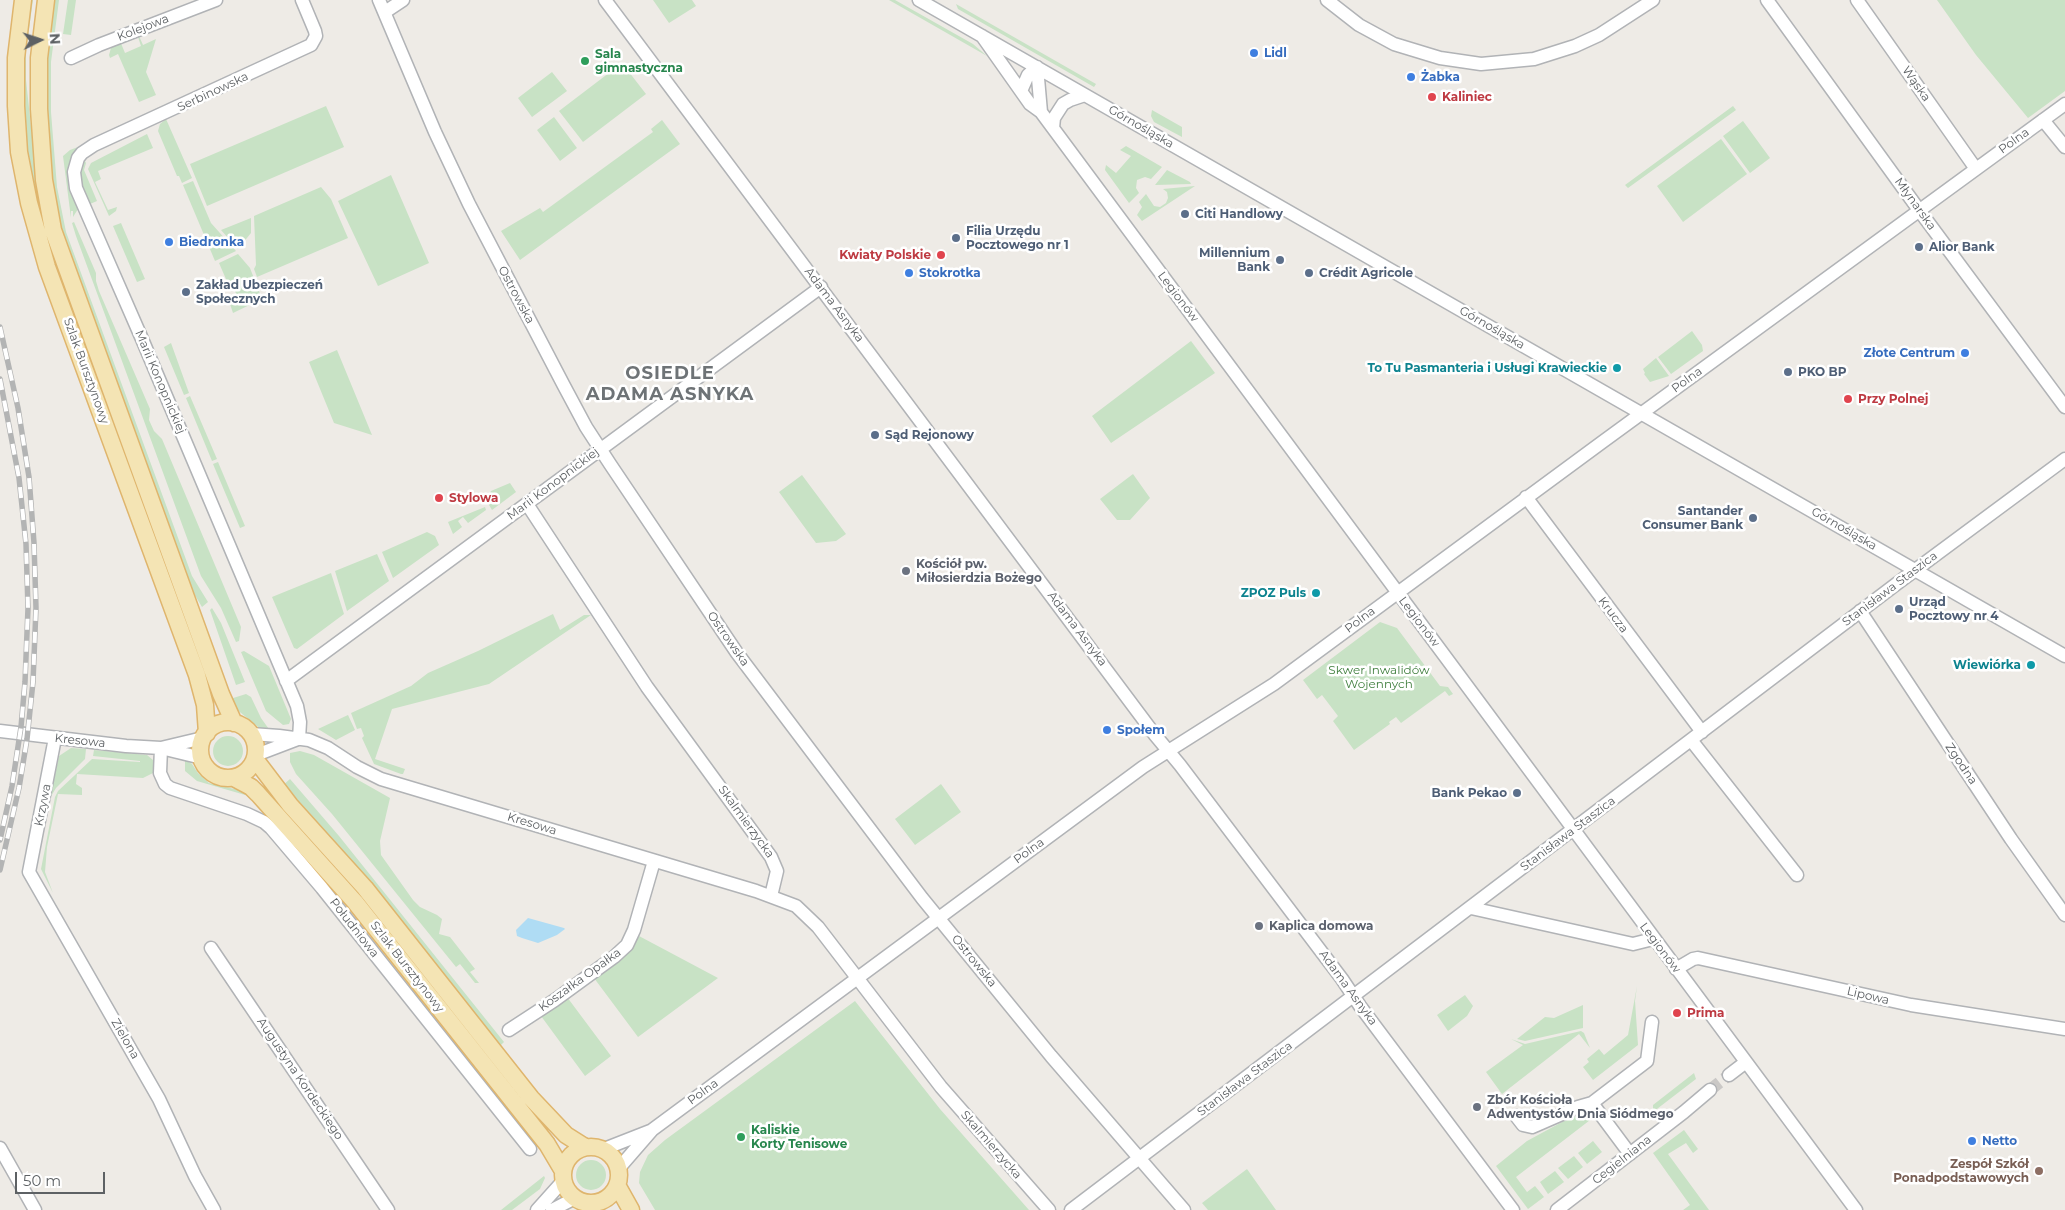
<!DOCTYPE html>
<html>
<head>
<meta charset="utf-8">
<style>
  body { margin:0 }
  #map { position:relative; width:2065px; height:1210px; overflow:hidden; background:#eeebe6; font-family:Montserrat,sans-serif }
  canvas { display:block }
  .north { position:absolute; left:15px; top:15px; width:50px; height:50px; -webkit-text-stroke:4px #fff; paint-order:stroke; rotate:86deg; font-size:14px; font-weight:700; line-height:20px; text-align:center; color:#5d6164 }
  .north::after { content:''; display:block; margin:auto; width:18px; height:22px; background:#5d6164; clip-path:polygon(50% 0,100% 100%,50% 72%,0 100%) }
  .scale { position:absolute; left:15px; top:1172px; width:90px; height:22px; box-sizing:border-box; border:2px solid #5d6164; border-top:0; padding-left:6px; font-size:15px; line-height:18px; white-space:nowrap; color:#5d6164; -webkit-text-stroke:4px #fff; paint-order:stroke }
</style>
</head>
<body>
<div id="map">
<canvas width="2065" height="1210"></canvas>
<div class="north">N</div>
<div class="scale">50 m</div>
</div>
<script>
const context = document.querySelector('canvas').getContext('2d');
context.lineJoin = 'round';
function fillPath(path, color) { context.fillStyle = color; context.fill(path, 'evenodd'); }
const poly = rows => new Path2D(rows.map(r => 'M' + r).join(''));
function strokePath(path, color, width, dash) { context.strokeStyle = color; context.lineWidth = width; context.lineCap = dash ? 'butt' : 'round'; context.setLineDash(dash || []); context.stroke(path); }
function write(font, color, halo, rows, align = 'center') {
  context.font = font + ' Montserrat,sans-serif'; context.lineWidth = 5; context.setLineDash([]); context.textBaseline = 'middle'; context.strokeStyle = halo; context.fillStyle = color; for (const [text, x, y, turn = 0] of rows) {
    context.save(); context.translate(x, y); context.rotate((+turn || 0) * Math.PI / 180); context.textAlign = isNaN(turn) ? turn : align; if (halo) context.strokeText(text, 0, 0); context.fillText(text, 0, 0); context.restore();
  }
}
fillPath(poly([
  [30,0,33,0,26,50,26,80,36,173,214,692,209,694,56,271,30,180,23,121,23,54],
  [53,0,59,0,51,62,51,112,57,187,66,232,192,576,208,602,202,607,190,587,65,248,52,192,45,105,47,46],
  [68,0,76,0,71,35,63,34],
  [653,0,692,0,696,6,669,23],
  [889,0,895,0,973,44,987,56],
  [1937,0,2065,0,2065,91,2028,118,1976,55],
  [956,4,1096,84,1094,87,958,9],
  [139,36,143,45,156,39,146,72,156,95,139,102,118,54,110,58,109,55,111,48,120,41,125,53,141,46,138,37],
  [622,63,646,94,583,142,559,111],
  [552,72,567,91,532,117,518,98],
  [326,106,344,147,207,206,190,164],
  [1733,106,1736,110,1628,188,1625,185],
  [1152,110,1182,127,1182,137,1154,122,1151,116],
  [554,117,577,148,560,161,537,130],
  [166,119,192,178,182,183,179,176,177,176,158,131,160,124],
  [662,120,680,144,520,260,501,231,540,208,543,212,653,132,651,129],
  [1743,121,1770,158,1750,173,1723,136],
  [147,134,153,148,98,171,101,179,95,182,108,210,117,207,116,211,109,216,88,169,91,163],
  [1721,139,1747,174,1683,222,1657,186],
  [1126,146,1162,167,1151,179,1145,177,1137,180,1136,188,1139,193,1129,203,1105,170,1106,165,1116,173,1131,156,1120,150],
  [78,147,72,155,67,173,69,190,78,209,73,217,73,211,71,211,71,218,63,156,70,150],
  [84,159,86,163,84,170,97,201,90,204,83,188,81,177,81,167],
  [1167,170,1190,182,1191,184,1155,185],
  [391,175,429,263,378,286,338,201],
  [193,181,211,223,236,251,215,261,183,185],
  [1195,186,1142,221,1137,215,1142,207,1139,202,1146,194,1154,206,1160,207,1166,203,1168,198,1167,192,1163,189],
  [321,187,331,199,348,238,257,277,254,269,256,265,254,216],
  [251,218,251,233,238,249,221,230],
  [74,222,96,273,96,281,99,291,150,409,149,420,154,431,162,439,241,627,239,641,236,642,221,608,201,576,76,236,72,223],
  [121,223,145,279,137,282,113,226],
  [238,254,250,268,262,299,233,313,230,304,239,300,234,289,227,291,229,286,219,263],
  [1692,331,1702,345,1703,351,1671,374,1658,357],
  [1191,341,1215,373,1111,443,1092,416],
  [171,343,189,393,184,395,164,347],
  [337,350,372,435,334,423,309,362],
  [1656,358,1669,376,1650,382,1644,374,1645,373,1643,369],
  [190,396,217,459,212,461,186,398],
  [218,462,245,526,240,528,213,464],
  [1133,474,1150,498,1130,520,1117,520,1100,499],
  [802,475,846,534,836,541,816,543,779,492],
  [510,483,516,492,492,510,486,500,491,491],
  [485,507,486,510,468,523,463,517,458,521,462,527,453,534,448,522],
  [427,532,435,536,439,545,393,578,382,552],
  [377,554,389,581,347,611,335,571],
  [331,573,344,614,297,649,294,648,272,597],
  [212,608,221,623,245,682,236,685,210,610],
  [553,614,560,630,584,615,591,615,489,684,392,709,375,759,405,769,403,774,401,774,374,764,362,738,364,736,361,728,357,729,351,713,411,686,428,673,478,651],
  [1380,622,1397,628,1440,686,1448,687,1453,694,1449,696,1445,691,1401,723,1396,717,1389,722,1390,724,1354,750,1333,721,1338,716,1322,695,1317,699,1303,680],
  [244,651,269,666,291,719,289,724,283,725,266,711,241,652],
  [246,694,251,697,261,718,271,732,258,727,235,708,230,699],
  [348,715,355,730,336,740,318,729],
  '213 751a15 15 0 1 1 30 0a15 15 0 1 1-30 0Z',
  [71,748,86,749,85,759,56,788,50,798,59,756],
  [94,750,147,755,153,760,153,773,143,778,77,774,76,784,82,788,82,795,58,794,47,847,45,872,53,893,41,869,55,797,58,791,92,759,140,762,140,761,93,756],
  [300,751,314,755,390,798,380,841,381,855,413,900,420,907,437,915,442,919,439,934,450,937,475,969,470,972,479,983,475,983,460,964,456,967,332,814,296,774,290,762,290,753],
  [185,760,192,764,198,773,209,783,243,791,252,797,197,781,185,771],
  [290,779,339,836,504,1042,500,1046,282,786],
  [941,784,961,812,915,845,895,819],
  [639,936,718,978,638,1037,594,978,632,948],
  [1637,986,1635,1001,1638,1045,1593,1080,1583,1067,1589,1062,1587,1059,1599,1049,1604,1055,1628,1035],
  [1465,995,1473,1006,1467,1016,1448,1031,1437,1015],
  [567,997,611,1056,585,1076,541,1016],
  [855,1001,940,1109,1029,1210,655,1210,639,1183,640,1172,648,1155,665,1140],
  [1583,1005,1583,1028,1525,1041,1517,1039,1545,1017,1554,1018],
  [1581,1031,1584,1033,1590,1048,1579,1034,1502,1094,1486,1072,1523,1045,1511,1039,1525,1044],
  [1694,1073,1696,1079,1653,1112,1653,1105],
  [1588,1108,1594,1117,1516,1177,1527,1192,1535,1186,1544,1197,1528,1209,1496,1166,1527,1141],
  [1684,1130,1698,1149,1693,1153,1686,1143,1668,1154,1709,1210,1683,1210,1690,1205,1653,1153],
  [1593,1141,1602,1152,1587,1164,1578,1153],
  [1574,1156,1583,1167,1568,1179,1558,1168],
  '576 1175a15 15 0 1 1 30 0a15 15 0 1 1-30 0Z',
  [1247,1169,1276,1210,1208,1210,1202,1203],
  [1555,1171,1564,1182,1548,1194,1540,1182],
  [544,1176,545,1178,540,1189,512,1210,501,1210]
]), '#c8e2c5');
fillPath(poly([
  [528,918,564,928,565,929,557,935,538,943,522,938,517,936,516,930]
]), '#afdcf4');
strokePath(poly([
  [1710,1090,1729,1075]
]), '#cac8c6', 12, [12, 6]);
const minor = poly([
  [379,0,435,132,469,204,563,384,586,427,610,464,737,653,922,898,1051,1056,1184,1210],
  [605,0,1155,735,1180,765,1342,979,1360,1006,1513,1210],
  [919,0,2065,656],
  [1327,0,1359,25,1394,44,1440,58,1481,64,1534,59,1575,46,1599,35,1653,0],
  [1767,0,1919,210,2065,407],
  [1857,0,1976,169],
  [385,12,403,0],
  [982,36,1030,104,1041,112,1856,1210],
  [71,58,99,45,216,0],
  [1037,67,1041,112],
  [1021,91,1028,75,1037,67],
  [2043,120,2065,147],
  [1053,128,1054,118,1063,104,1070,100,1085,95],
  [1526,497,1702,732],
  [527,504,647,687,771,857,777,871,771,896],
  [1860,611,2011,839,2065,915],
  [286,681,821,287],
  [0,731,126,746,161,748,202,758],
  [251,734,279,736,309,740,328,748,357,767,381,779,756,891,796,906,818,927,941,1087,1049,1210],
  [55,738,29,872,159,1099,195,1176,214,1210],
  [299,739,300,722,297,706,142,339,76,188,74,172,78,158,82,153,94,145,311,45,316,36,315,31,302,0],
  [1691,740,1797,875],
  [161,748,160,773,165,784,170,788,247,814,264,822,271,828,322,888,530,1149],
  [161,748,203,738],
  [256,755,298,739],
  [1471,908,1633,944,1653,939],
  [211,948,388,1210],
  [1676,969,1693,959,1698,958,1911,1005,2065,1029],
  [509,1030,555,1000,614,957,627,945,634,930,654,861],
  [1729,1075,1746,1062],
  [1516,1116,1523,1125,1532,1127,1578,1107,1592,1103],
  [0,1148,35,1210],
  [604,1149,650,1131],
  [1630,1154,1592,1103,1647,1061,1652,1022],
  [619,1168,652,1130,1143,767,1274,684,1601,443,2065,104],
  [537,1210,563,1181],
  [552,1210,575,1198],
  [1071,1210,1895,585,2065,459],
  [1557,1210,1684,1112,1710,1090]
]);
const major = poly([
  [23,0,16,58,16,106,19,152,29,203,47,267,197,675,205,705,207,733],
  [46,0,39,58,39,109,44,180,53,230,221,694,234,723],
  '200 750a28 28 0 1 1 56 0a28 28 0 1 1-56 0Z',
  [255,759,290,805,365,888,531,1098,566,1135,585,1147],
  [234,778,251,787,258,794,355,902,547,1144,563,1171],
  '563 1175a28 28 0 1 1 56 0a28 28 0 1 1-56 0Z',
  [617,1185,631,1210]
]);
strokePath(minor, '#b1b3b6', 15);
strokePath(major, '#dfb56d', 19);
strokePath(minor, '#fff', 12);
strokePath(major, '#f4e4b4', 16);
const rail = poly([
  [0,327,18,408,29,477,34,543,36,608,33,682,27,739,19,788,0,870],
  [0,379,19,478,26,544,28,608,25,682,21,727,12,786,0,840]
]);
strokePath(rail, '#b3b4b4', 5.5);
strokePath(rail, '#fff', 4, [11]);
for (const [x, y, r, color] of [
  [1254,53,5,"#3f7fe0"],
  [585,61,5,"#2e9e5b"],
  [1411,77,5,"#3f7fe0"],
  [1432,97,5,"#e0444e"],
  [1185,214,5,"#5c6f8a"],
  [956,238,5,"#5c6f8a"],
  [169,242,5,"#3f7fe0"],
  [1919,247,5,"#5c6f8a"],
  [941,255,5,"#e0444e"],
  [1280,260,5,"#5c6f8a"],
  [909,273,5,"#3f7fe0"],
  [1309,273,5,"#5c6f8a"],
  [186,292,5,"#5c6f8a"],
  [1965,353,5,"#3f7fe0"],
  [1617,368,5,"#0f9aa8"],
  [1788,372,5,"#5c6f8a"],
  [1848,399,5,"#e0444e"],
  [875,435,5,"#5c6f8a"],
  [439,498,5,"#e0444e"],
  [1753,518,5,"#5c6f8a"],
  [906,571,5,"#6b7280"],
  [1316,593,5,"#0f9aa8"],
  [1899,609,5,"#5c6f8a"],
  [2031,665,5,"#0f9aa8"],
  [1107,730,5,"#3f7fe0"],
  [1517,793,5,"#5c6f8a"],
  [1259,926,5,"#6b7280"],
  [1677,1013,5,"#e0444e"],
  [1477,1107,5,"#6b7280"],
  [741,1137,5,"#2e9e5b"],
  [1972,1141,5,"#3f7fe0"],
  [2039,1171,5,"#8d6e63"]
]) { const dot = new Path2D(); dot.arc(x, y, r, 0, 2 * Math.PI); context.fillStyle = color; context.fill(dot); strokePath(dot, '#fff', 2); }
write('12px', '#5d6164', '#fff', [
  ["Kolejowa",143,28,-21],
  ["Wąska",1916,84,55],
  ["Serbinowska",213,92,-25],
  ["Górnośląska",1141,127,30],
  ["Polna",2014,141,-36],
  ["Młynarska",1915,204,54],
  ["Ostrowska",516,295,62],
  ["Legionów",1178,297,53],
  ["Adama Asnyka",834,305,53],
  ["Górnośląska",1492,328,30],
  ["Szlak Bursztynowy",86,371,70],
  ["Polna",1687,380,-36],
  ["Marii Konopnickiej",160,382,67],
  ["Marii Konopnickiej",553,484,-37],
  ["Górnośląska",1844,529,30],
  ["Stanisława Staszica",1890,589,-37],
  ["Krucza",1613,615,53],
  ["Polna",1360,620,-37],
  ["Legionów",1419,622,53],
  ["Adama Asnyka",1077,629,53],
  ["Ostrowska",728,639,55],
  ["Kresowa",80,741,6],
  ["Zgodna",1961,764,56],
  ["Krzywa",43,805,-79],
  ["Skalmierzycka",746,822,54],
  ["Kresowa",532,824,17],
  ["Stanisława Staszica",1568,834,-37],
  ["Polna",1029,851,-36],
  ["Południowa",354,928,52],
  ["Legionów",1660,948,53],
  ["Ostrowska",974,961,51],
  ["Szlak Bursztynowy",407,967,52],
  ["Koszałka Opałka",580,980,-36],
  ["Adama Asnyka",1348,988,54],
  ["Lipowa",1868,996,13],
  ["Zielona",125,1039,60],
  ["Augustyna Kordeckiego",300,1079,56],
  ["Stanisława Staszica",1245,1079,-37],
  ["Polna",703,1092,-36],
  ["Skalmierzycka",991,1145,49],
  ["Cegielniana",1622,1160,-38]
]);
write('bold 12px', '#366cbe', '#fff', [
  ["Lidl",1264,53],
  ["Żabka",1421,77],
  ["Biedronka",179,242],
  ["Stokrotka",919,273],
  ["Złote Centrum",1955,353,"right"],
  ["Społem",1117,730],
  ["Netto",1982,1141]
], 'left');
write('bold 12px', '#27864d', '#fff', [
  ["Sala",595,54],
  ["gimnastyczna",595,68],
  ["Kaliskie",751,1130],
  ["Korty Tenisowe",751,1144]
], 'left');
write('bold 12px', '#be3a42', '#fff', [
  ["Kaliniec",1442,97],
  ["Kwiaty Polskie",931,255,"right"],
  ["Przy Polnej",1858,399],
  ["Stylowa",449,498],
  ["Prima",1687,1013]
], 'left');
write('bold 12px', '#4e5e75', '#fff', [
  ["Citi Handlowy",1195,214],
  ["Filia Urzędu",966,231],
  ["Pocztowego nr 1",966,245],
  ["Alior Bank",1929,247],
  ["Millennium",1270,253,"right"],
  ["Bank",1270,267,"right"],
  ["Crédit Agricole",1319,273],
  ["Zakład Ubezpieczeń",196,285],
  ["Społecznych",196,299],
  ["PKO BP",1798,372],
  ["Sąd Rejonowy",885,435],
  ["Santander",1743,511,"right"],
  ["Consumer Bank",1743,525,"right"],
  ["Urząd",1909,602],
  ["Pocztowy nr 4",1909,616],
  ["Bank Pekao",1507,793,"right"]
], 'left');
write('bold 12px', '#0d838f', '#fff', [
  ["To Tu Pasmanteria i Usługi Krawieckie",1607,368],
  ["ZPOZ Puls",1306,593],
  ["Wiewiórka",2021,665]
], 'right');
write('bold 12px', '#5b616d', '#fff', [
  ["Kościół pw.",916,564],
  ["Miłosierdzia Bożego",916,578],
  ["Kaplica domowa",1269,926],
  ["Zbór Kościoła",1487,1100],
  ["Adwentystów Dnia Siódmego",1487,1114]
], 'left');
write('12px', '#438041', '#fff', [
  ["Skwer Inwalidów",1379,670],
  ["Wojennych",1379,684]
]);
write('bold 12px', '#785e54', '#fff', [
  ["Zespół Szkół",2029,1164],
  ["Ponadpodstawowych",2029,1178]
], 'right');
context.letterSpacing = '1px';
write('bold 18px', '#6e7376', '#fff', [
  ["OSIEDLE",670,374],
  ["ADAMA ASNYKA",670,395]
]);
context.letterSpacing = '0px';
</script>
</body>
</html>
